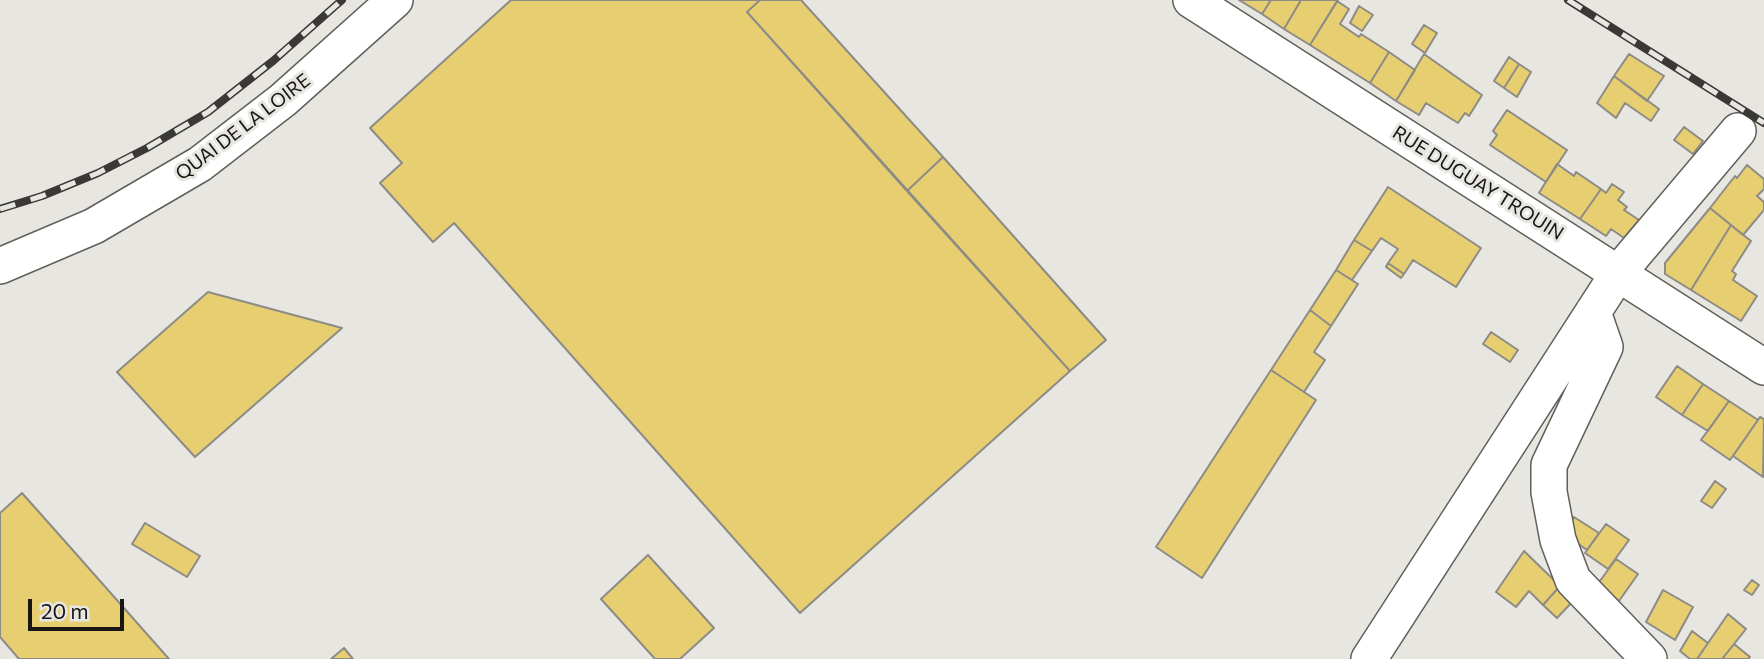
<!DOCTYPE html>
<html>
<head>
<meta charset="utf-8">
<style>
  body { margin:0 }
  #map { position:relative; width:1764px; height:659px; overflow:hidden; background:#e7e6e0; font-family:Commissioner,sans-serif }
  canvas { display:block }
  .scale { position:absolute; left:28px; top:599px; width:96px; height:32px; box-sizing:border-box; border:4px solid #171614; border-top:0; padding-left:9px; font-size:21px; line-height:24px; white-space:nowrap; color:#171614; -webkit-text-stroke:5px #e7e6e0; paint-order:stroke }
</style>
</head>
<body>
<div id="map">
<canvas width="1764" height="659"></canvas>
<div class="scale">20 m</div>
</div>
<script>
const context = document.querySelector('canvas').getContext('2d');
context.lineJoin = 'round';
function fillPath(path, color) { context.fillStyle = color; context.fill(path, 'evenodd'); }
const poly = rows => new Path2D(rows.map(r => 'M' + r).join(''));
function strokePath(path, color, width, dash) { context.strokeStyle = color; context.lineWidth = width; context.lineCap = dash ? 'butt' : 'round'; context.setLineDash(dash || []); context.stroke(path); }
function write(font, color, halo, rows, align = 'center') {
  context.font = font + ' Commissioner,sans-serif'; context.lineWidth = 6; context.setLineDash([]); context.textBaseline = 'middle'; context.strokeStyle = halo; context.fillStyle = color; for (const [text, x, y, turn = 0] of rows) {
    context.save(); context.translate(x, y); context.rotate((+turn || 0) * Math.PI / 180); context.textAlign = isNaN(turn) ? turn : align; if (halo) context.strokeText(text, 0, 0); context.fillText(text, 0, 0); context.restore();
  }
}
const building = poly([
  [511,0,760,0,747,12,1070,371,800,613,454,223,433,242,380,183,402,163,370,128,511,0],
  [760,0,801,0,943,157,907,191,747,12,760,0],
  [1239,0,1271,0,1262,14,1239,0],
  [1271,0,1301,0,1284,29,1262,14,1271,0],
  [1301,0,1338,0,1310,45,1284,29,1301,0],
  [1337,1,1349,9,1340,24,1359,37,1361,34,1389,52,1370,83,1310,45,1337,1],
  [1359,6,1373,15,1362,31,1350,23,1359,6],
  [1424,25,1437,33,1425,53,1412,44,1424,25],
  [1389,52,1415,70,1396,101,1370,83,1389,52],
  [1424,54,1482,95,1469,116,1465,113,1458,123,1426,103,1419,115,1396,101,1424,54],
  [1629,54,1664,76,1647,101,1614,76,1629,54],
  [1509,57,1519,64,1504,88,1494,81,1509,57],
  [1519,64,1531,72,1517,97,1504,88,1519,64],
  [1614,76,1659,109,1651,121,1625,103,1616,118,1597,103,1614,76],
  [1507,110,1567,150,1546,182,1490,145,1497,135,1493,131,1507,110],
  [1684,127,1703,141,1693,154,1674,140,1684,127],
  [943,157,1106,340,1070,371,907,191,943,157],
  [1557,164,1574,176,1576,172,1601,189,1580,219,1539,193,1557,164],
  [1747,165,1764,179,1764,189,1757,196,1764,202,1764,210,1743,235,1710,208,1735,176,1737,178,1747,165],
  [1612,184,1624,192,1618,200,1627,207,1624,210,1639,220,1624,238,1611,229,1606,236,1580,219,1601,189,1606,193,1612,184],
  [1388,187,1481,248,1456,287,1413,260,1404,274,1388,263,1398,249,1381,238,1372,251,1354,240,1388,187],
  [1710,208,1731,225,1691,290,1665,274,1665,263,1710,208],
  [1731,225,1751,241,1732,271,1736,274,1733,280,1757,296,1741,321,1691,290,1731,225],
  [1354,240,1372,251,1352,280,1336,270,1354,240],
  [1388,263,1404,274,1401,278,1386,267,1388,263],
  [1336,270,1358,284,1331,326,1310,310,1336,270],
  [208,292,342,328,195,457,117,372,208,292],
  [1310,310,1331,326,1314,352,1325,360,1304,392,1271,370,1310,310],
  [1491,332,1518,350,1510,362,1483,344,1491,332],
  [1677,366,1703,384,1682,415,1656,397,1677,366],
  [1271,370,1316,400,1202,578,1156,547,1271,370],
  [1703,384,1729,401,1708,431,1682,415,1703,384],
  [1729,401,1758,420,1730,460,1701,440,1729,401],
  [1760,417,1764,419,1763,477,1733,456,1760,417],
  [1715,481,1726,489,1712,508,1701,501,1715,481],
  [22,493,70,547,169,659,19,659,0,637,0,513,22,493],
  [1574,517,1599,533,1587,550,1564,534,1574,517],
  [145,523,200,556,187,577,132,544,145,523],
  [1606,524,1629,540,1608,569,1585,553,1606,524],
  [1524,551,1560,586,1543,605,1529,591,1516,607,1496,592,1524,551],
  [648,555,714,628,680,659,655,659,601,599,648,555],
  [1616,559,1638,574,1619,601,1597,585,1616,559],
  [1752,580,1759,585,1752,595,1744,590,1752,580],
  [1560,586,1574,600,1557,618,1543,605,1560,586],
  [1663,590,1693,607,1675,640,1646,622,1663,590],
  [1728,614,1746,629,1722,659,1697,659,1728,614],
  [1692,631,1708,643,1697,659,1690,659,1680,651,1692,631],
  [1734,644,1750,657,1748,659,1722,659,1734,644],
  [344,648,353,659,331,659,344,648]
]);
fillPath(building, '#e7ce71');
strokePath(building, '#8d8b86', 2);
const minor = poly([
  [1191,0,1764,367],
  [0,266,94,226,200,164,283,100,395,0],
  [1593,312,1605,347,1549,465,1549,492,1558,540,1573,580,1649,659],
  [1369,659,1619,272,1738,131]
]);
strokePath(minor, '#605f5a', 38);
strokePath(minor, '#fff', 35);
const rail = poly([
  [1568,0,1764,123],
  [0,209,42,196,98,173,147,148,208,112,273,61,342,0]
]);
strokePath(rail, '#3a3936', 8);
strokePath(rail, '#e7e6e0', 5, [16]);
write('19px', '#171614', '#e7e6e0', [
  ["QUAI DE LA LOIRE",243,127,-37],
  ["RUE DUGUAY TROUIN",1478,183,32]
]);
</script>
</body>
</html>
